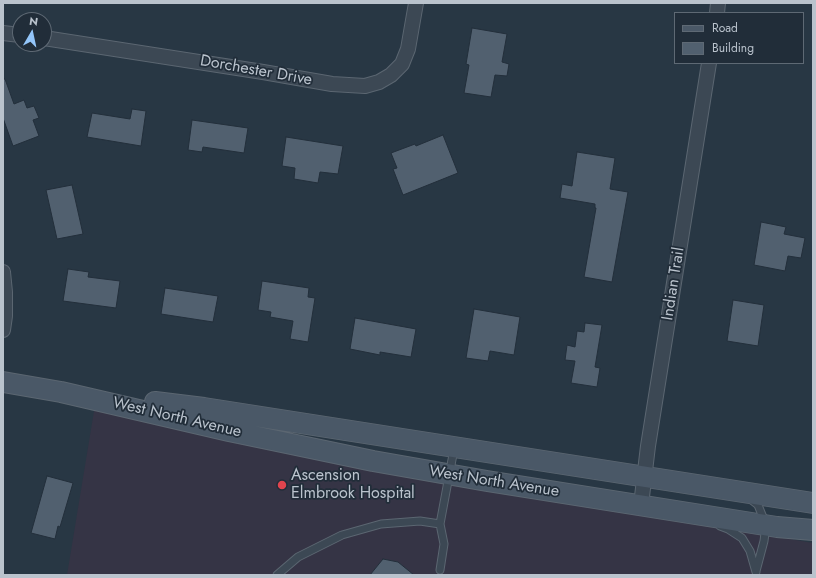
<!DOCTYPE html>
<html>
<head>
<meta charset="utf-8">
<style>
  body { margin:0 }
  #map { position:relative; width:816px; height:578px; overflow:hidden; background:#283744; font-family:Jost,sans-serif }
  canvas { display:block }
  .frame { position:absolute; inset:0; border:4px solid #bac3cd; pointer-events:none }
  .legend { position:absolute; left:674px; top:12px; width:130px; height:52px; box-sizing:border-box; background:#212d39; border:1px solid #5e6974; margin:0; padding:5px 7px; list-style:none; font-size:12px; color:#bac3cd }
  .legend li { display:flex; align-items:center; gap:8px; height:20px }
  .legend b { width:20px; border:1px solid #5e6974 }
  .north { position:absolute; left:12px; top:12px; width:40px; height:40px; box-sizing:border-box; background:#212d39; border:1px solid #5e6974; border-radius:50%; rotate:9deg; font-size:11px; font-weight:700; line-height:16px; text-align:center; color:#bac3cd }
  .north::after { content:''; display:block; margin:auto; width:14px; height:18px; background:#93c5f9; clip-path:polygon(50% 0,100% 100%,50% 72%,0 100%) }
</style>
</head>
<body>
<div id="map">
<canvas width="816" height="578"></canvas>
<div class="frame"></div>
<ul class="legend">
<li><b style="height:5px;background:#4a5867"></b>Road</li>
<li><b style="height:11px;background:#51606f"></b>Building</li>
</ul>
<div class="north">N</div>
</div>
<script>
const context = document.querySelector('canvas').getContext('2d');
context.lineJoin = 'round';
function fillPath(path, color) { context.fillStyle = color; context.fill(path, 'evenodd'); }
const poly = rows => new Path2D(rows.map(r => 'M' + r).join(''));
function strokePath(path, color, width, dash) { context.strokeStyle = color; context.lineWidth = width; context.lineCap = dash ? 'butt' : 'round'; context.setLineDash(dash || []); context.stroke(path); }
function write(font, color, halo, rows, align = 'center') {
  context.font = font + ' Jost,sans-serif'; context.lineWidth = 3.5; context.setLineDash([]); context.textBaseline = 'middle'; context.strokeStyle = halo; context.fillStyle = color; for (const [text, x, y, turn = 0] of rows) {
    context.save(); context.translate(x, y); context.rotate((+turn || 0) * Math.PI / 180); context.textAlign = isNaN(turn) ? turn : align; if (halo) context.strokeText(text, 0, 0); context.fillText(text, 0, 0); context.restore();
  }
}
fillPath(poly([
  [95,405,686,521,813,543,813,575,67,575]
]), '#353445');
const building = poly([
  [472,28,507,34,502,62,509,64,507,76,495,75,491,97,464,93,469,65,466,64,472,28],
  [3,79,5,79,14,104,24,100,27,108,34,106,39,118,33,120,39,136,13,146,3,118,3,79],
  [132,109,146,111,141,146,87,137,92,113,130,119,132,109],
  [192,120,248,128,244,153,203,147,202,152,188,150,192,120],
  [443,135,458,173,403,195,393,169,397,168,391,153,415,144,416,146,443,135],
  [286,137,343,146,338,174,320,172,318,183,294,179,295,168,282,166,286,137],
  [577,152,615,158,610,189,628,192,612,282,584,277,596,208,595,208,595,204,560,198,562,184,572,186,577,152],
  [72,185,83,234,57,239,46,190,72,185],
  [761,222,786,227,784,234,805,238,801,258,788,256,785,271,754,265,761,222],
  [68,269,89,272,88,277,120,281,116,308,63,301,68,269],
  [262,281,309,288,308,297,315,298,308,342,290,339,293,321,270,317,271,312,258,310,262,281],
  [165,288,218,296,213,322,161,314,165,288],
  [733,300,764,305,758,346,727,341,733,300],
  [474,309,520,317,514,355,490,351,488,361,466,358,474,309],
  [355,318,416,329,411,357,380,352,380,355,350,349,355,318],
  [585,323,602,325,595,367,600,368,597,387,571,383,575,361,565,360,567,345,575,347,577,331,584,332,585,323],
  [47,476,73,483,60,527,58,526,55,539,31,533,47,476],
  [383,559,398,562,414,575,370,575,383,559]
]);
fillPath(building, '#51606f');
strokePath(building, '#232f3b', 1);
const service = poly([
  [749,498,758,505,766,525,764,541,756,571],
  [720,526,728,529,742,538,750,551,756,572],
  [440,570,444,544,440,524,454,449],
  [277,575,298,557,342,535,381,524,420,521,440,524]
]);
const minor = poly([
  [717,13,718,3],
  [3,33,20,35],
  [44,38,263,72,332,84,365,86,379,82,391,75,402,64,408,49,416,3],
  [3,272,5,292,5,316,3,330],
  [641,505,648,446,709,63]
]);
const secondary = poly([
  [3,382,61,392,229,431,373,461,487,481,777,527,813,530],
  [155,402,204,408,813,503]
]);
strokePath(service, '#5b6671', 9);
strokePath(minor, '#5b6671', 16);
strokePath(secondary, '#5b6671', 22);
strokePath(service, '#3c4854', 7);
strokePath(minor, '#3c4854', 14);
strokePath(secondary, '#4a5867', 20);
for (const [x, y, r, color] of [
  [282,485,5,"#e0444e"]
]) { const dot = new Path2D(); dot.arc(x, y, r, 0, 2 * Math.PI); context.fillStyle = color; context.fill(dot); strokePath(dot, '#212d39', 1.5); }
write('16px', '#bac3cd', '#212d39', [
  ["Dorchester Drive",256,71,10],
  ["Indian Trail",674,284,-81],
  ["West North Avenue",177,418,13],
  ["West North Avenue",494,482,9]
]);
write('16px', '#bac3cd', '#212d39', [
  ["Ascension",291,476],
  ["Elmbrook Hospital",291,494]
], 'left');
</script>
</body>
</html>
